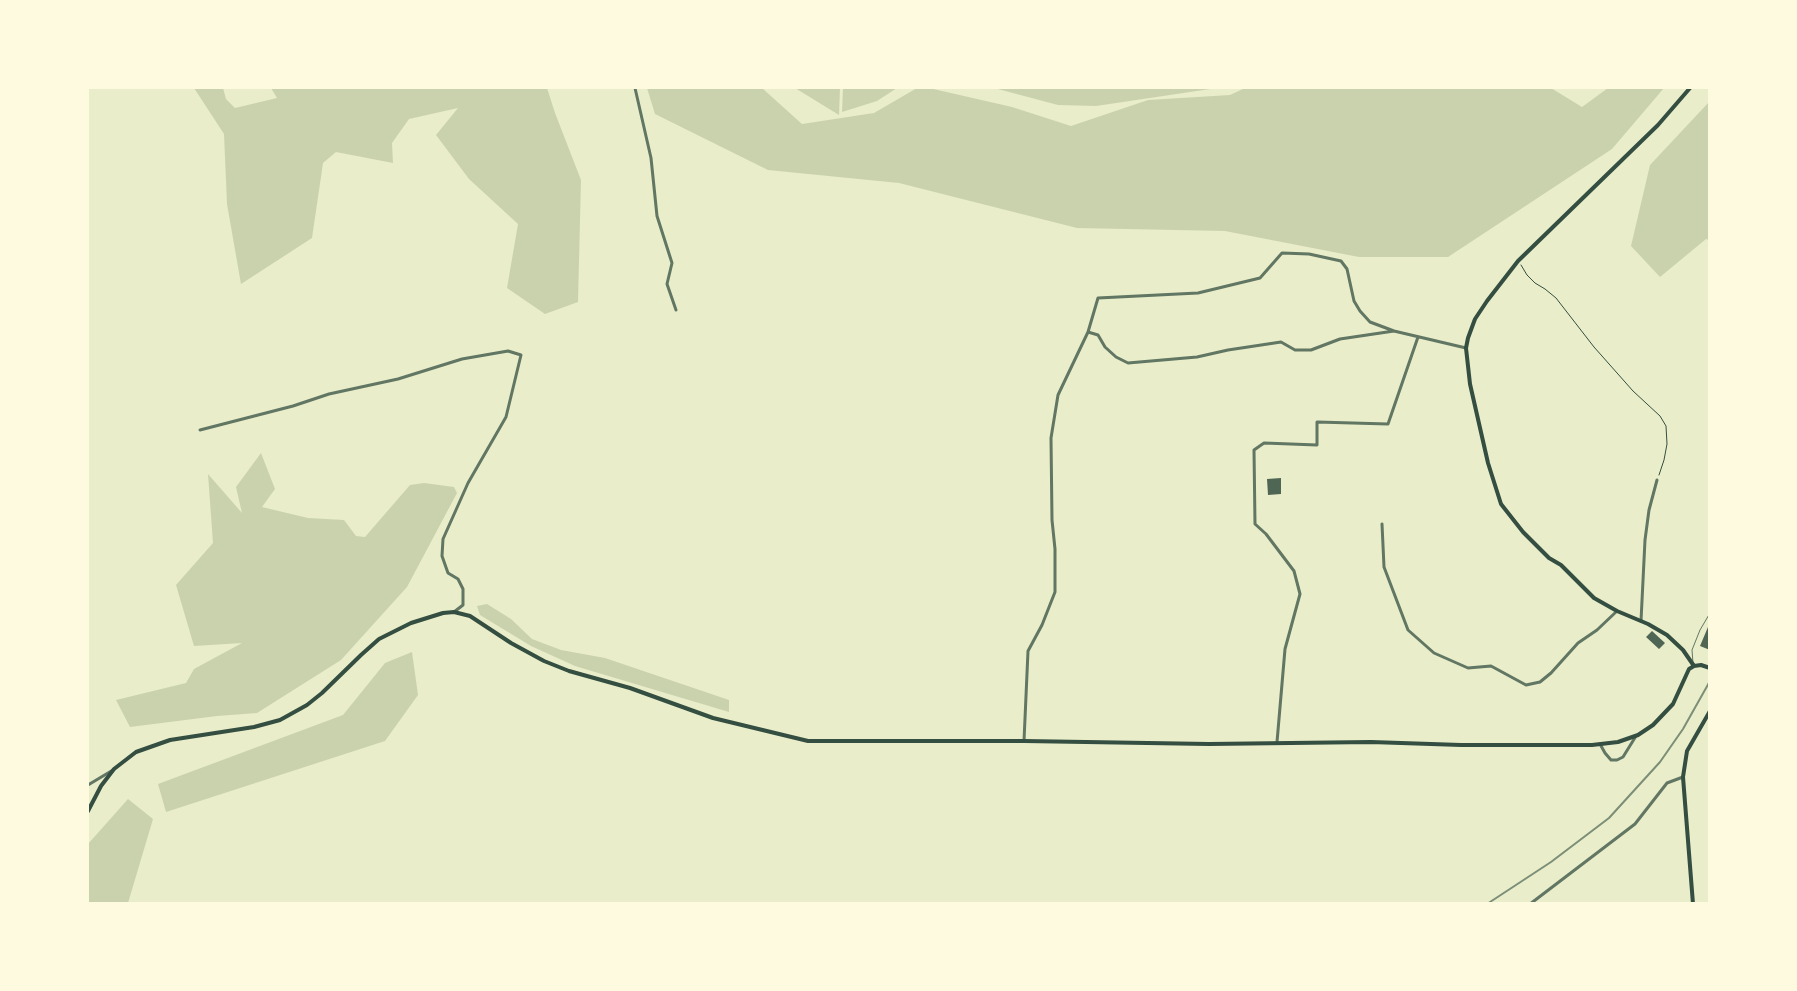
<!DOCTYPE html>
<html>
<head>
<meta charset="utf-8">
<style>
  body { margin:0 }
  #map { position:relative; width:1797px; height:991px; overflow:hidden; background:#e9edc9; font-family:"Roboto Condensed",sans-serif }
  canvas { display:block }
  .frame { position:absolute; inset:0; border:89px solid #fefae0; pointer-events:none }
</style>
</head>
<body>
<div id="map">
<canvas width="1797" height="991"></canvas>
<div class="frame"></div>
</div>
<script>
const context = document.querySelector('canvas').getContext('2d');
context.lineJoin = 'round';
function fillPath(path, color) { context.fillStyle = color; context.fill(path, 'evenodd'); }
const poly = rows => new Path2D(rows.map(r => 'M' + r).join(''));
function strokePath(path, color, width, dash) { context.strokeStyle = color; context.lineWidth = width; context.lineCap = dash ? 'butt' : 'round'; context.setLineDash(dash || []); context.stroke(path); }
fillPath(poly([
  [194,88,223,88,226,99,235,108,277,98,271,88,547,88,555,113,581,180,578,302,545,314,507,288,518,224,469,179,436,135,458,108,409,119,392,143,393,163,336,152,323,163,312,238,241,284,227,204,224,134],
  [647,88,762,88,802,124,874,113,917,88,929,88,1012,107,1071,126,1148,100,1230,95,1245,88,1551,88,1582,107,1608,88,1664,88,1612,149,1448,257,1359,257,1225,231,1077,228,899,183,768,170,655,114],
  [795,88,840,88,839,115],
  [843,88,897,88,877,101,842,112],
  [994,88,1217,88,1096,106,1058,105],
  [1709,102,1709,240,1706,239,1660,277,1631,246,1650,165],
  [261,453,275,489,262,507,308,518,344,520,356,536,365,537,410,485,424,483,454,487,457,493,407,587,341,660,257,713,217,716,130,727,116,700,186,683,194,669,242,643,194,646,176,585,213,543,208,474,242,513,236,487],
  [487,604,511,619,532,639,561,650,605,658,729,700,729,712,575,666,531,646,480,615,477,606],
  [412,652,418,695,385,741,166,812,158,784,343,715,385,663],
  [128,799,153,819,128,903,88,903,88,844]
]), '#cad2ad');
fillPath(poly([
  [1281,478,1281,494,1268,495,1267,479],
  [1708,627,1710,628,1710,650,1700,646],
  [1652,631,1665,643,1659,649,1646,637]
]), '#4f6655');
strokePath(poly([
  [1521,265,1527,275,1535,283,1545,289,1556,298,1594,347,1633,391,1660,416,1666,426,1667,444,1664,460,1659,475]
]), '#344e41', 1);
strokePath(poly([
  [1693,663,1692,650,1700,630,1710,613]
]), '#617663', 1);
strokePath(poly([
  [635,88,651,158,657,216,672,263,667,284,676,310],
  [1088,332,1098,335,1105,347,1116,357,1128,363,1197,357,1228,350,1281,342,1295,350,1311,350,1340,339,1394,331,1466,348],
  [200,430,293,406,329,394,398,379,462,359,508,351,521,355,506,417,468,483,443,539,442,556,448,573,458,579,463,589,463,605,454,612],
  [1382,524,1384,567,1408,630,1434,653,1468,668,1491,666,1526,685,1540,682,1551,673,1578,643,1597,630,1617,611],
  [1641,621,1645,540,1649,510,1657,480],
  [1024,741,1028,651,1042,625,1055,592,1055,549,1052,520,1051,438,1058,395,1088,332,1098,298,1198,293,1260,278,1282,253,1309,254,1341,261,1347,269,1354,301,1360,311,1370,322,1394,331],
  [1277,742,1285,649,1300,594,1294,571,1266,534,1255,524,1254,450,1264,443,1317,445,1317,422,1388,424,1418,337],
  [1600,744,1605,753,1611,760,1617,760,1623,757,1636,736],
  [88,785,113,770],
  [1530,904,1635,824,1667,783,1683,777]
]), '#617663', 3);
strokePath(poly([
  [1690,88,1658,125,1518,261,1487,301,1475,319,1468,338,1466,348,1470,384,1488,463,1501,504,1523,532,1549,558,1561,565,1594,598,1617,611,1648,624,1667,635,1683,650,1694,666],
  [88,811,101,786,114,769,136,752,170,740,254,727,280,720,307,705,322,693,361,655,379,639,411,623,443,613,454,612,470,616,511,643,544,661,569,671,630,688,713,718,808,741,1024,741,1209,744,1371,742,1461,745,1592,745,1618,742,1638,735,1653,725,1673,704,1689,669,1694,666,1701,665,1710,668],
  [1693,904,1683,777,1687,751,1710,711]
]), '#344e41', 4);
strokePath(poly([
  [1487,904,1551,862,1609,818,1660,762,1683,729,1710,681]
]), '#7c8e77', 2);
</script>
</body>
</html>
